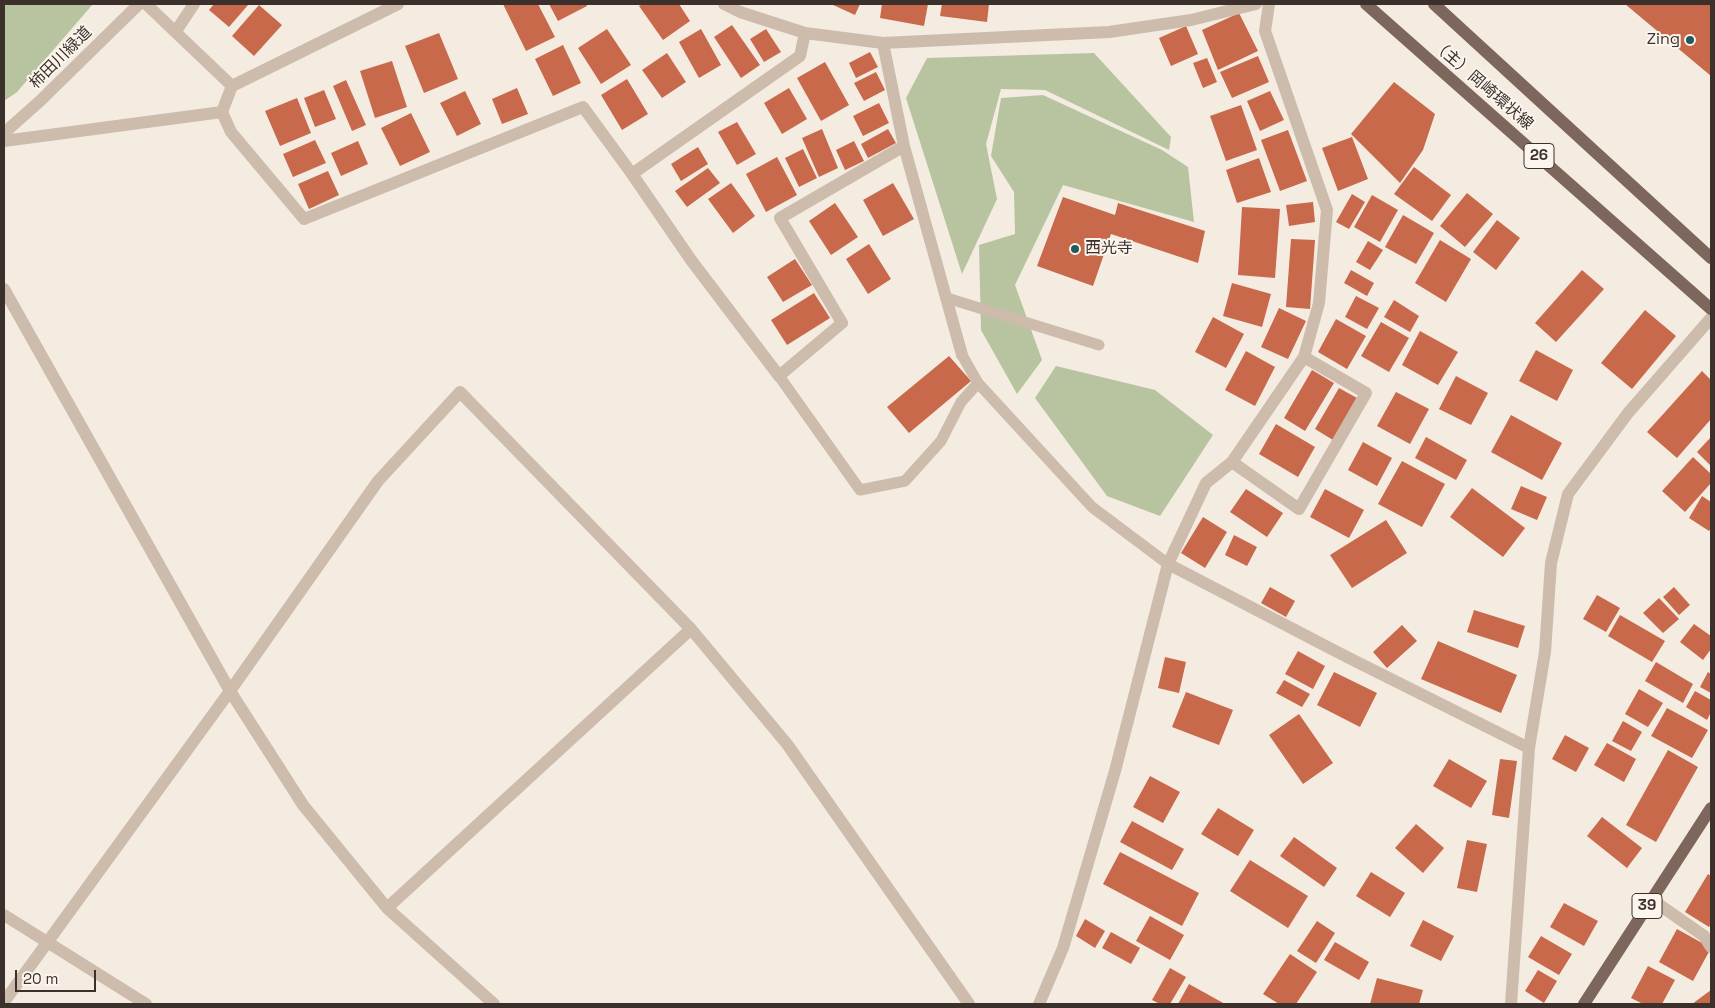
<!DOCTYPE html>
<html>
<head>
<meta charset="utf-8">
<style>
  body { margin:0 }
  #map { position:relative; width:1715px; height:1008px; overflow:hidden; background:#f4ebe1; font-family:"Space Grotesk",sans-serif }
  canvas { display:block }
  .frame { position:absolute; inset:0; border:5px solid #3b302b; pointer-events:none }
  .scale { position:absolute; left:15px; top:970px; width:81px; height:22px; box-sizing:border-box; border:2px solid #3b302b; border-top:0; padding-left:6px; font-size:15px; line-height:18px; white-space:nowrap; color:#3b302b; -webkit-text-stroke:4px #fbf5ee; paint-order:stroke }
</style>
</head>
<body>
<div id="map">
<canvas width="1715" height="1008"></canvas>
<div class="frame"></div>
<div class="scale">20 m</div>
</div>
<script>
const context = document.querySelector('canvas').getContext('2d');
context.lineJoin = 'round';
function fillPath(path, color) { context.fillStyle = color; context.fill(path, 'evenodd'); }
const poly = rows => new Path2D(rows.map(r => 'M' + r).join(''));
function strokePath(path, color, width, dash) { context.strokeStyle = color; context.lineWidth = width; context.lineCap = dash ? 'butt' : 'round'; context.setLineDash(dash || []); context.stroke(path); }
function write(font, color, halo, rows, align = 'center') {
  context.font = font + ' "Space Grotesk","Noto Sans JP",sans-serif'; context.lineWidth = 4; context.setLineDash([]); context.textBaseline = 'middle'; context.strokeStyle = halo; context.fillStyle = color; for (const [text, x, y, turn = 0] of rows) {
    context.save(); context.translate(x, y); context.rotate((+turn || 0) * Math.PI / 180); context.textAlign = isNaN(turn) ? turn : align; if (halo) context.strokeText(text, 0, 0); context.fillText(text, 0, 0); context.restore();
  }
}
fillPath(poly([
  [4,4,93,4,17,92,4,101],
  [1094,53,1171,137,1169,150,1045,90,1001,89,986,144,997,199,962,274,906,98,927,58],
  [1043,95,1162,150,1188,167,1194,222,1063,185,1015,285,1042,360,1017,394,981,330,979,245,1015,234,1014,192,991,156,1001,98],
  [1056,366,1155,390,1213,435,1160,516,1107,496,1035,398]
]), '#b8c4a0');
fillPath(poly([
  [214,4,246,4,248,5,229,27,209,10],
  [503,4,538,4,555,37,526,51],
  [549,4,586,4,587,6,558,21],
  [643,4,679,4,690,21,663,40,639,6],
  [831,4,860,4,855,15],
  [882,4,928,4,924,26,880,18],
  [942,4,989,4,987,22,940,16],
  [1625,4,1711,4,1711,76],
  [259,5,282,25,254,56,232,36],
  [1239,13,1258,51,1218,70,1202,30],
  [732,25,760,65,741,78,714,37],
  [1186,26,1198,54,1171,66,1159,38],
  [607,29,631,65,601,84,578,48],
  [701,29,721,65,699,78,679,42],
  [766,29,781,52,764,62,750,39],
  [439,33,458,79,424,93,405,46],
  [563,45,581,83,553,96,535,59],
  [870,52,878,67,856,78,849,63],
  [667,53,686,82,662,98,642,70],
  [1258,56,1269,82,1232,98,1220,72],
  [1207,58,1217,82,1203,88,1193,63],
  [392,61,407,107,375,118,360,71],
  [825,62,849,105,821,121,797,78],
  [876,72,885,90,864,101,854,83],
  [627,79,648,114,622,130,601,95],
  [346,80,366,125,352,131,333,86],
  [1394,82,1435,114,1423,150,1400,183,1351,134],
  [517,88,528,114,502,124,492,99],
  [789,88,807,119,782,134,764,103],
  [324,90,336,119,315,127,304,98],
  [465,91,481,124,457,136,440,103],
  [1270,91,1284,120,1260,131,1247,101],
  [297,98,311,133,280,146,265,111],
  [879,103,889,123,863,136,853,116],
  [1241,105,1257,150,1226,161,1210,116],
  [411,113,430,152,400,166,381,128],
  [737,122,756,154,737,165,718,132],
  [822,129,838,168,819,177,802,138],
  [888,129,896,143,868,158,861,144],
  [1288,130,1307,181,1280,191,1261,140],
  [1352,137,1368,179,1338,191,1322,148],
  [315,140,326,163,293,177,283,154],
  [358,141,368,164,341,176,331,153],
  [854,141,864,161,845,170,836,150],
  [698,147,708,164,681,181,671,164],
  [803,149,817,178,799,187,785,158],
  [777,157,797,195,766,212,746,174],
  [1259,158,1271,192,1237,203,1226,170],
  [1414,167,1451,195,1432,221,1394,194],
  [708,168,720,183,687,207,675,191],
  [328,171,339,195,309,209,298,184],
  [731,183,755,216,733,233,708,199],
  [893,183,914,219,883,236,863,200],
  [1467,193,1493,214,1465,247,1440,226],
  [1352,194,1365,202,1349,229,1336,222],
  [1372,195,1398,210,1380,242,1354,227],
  [1063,197,1115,215,1118,203,1205,231,1198,263,1111,234,1093,286,1037,266],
  [1313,202,1315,222,1289,226,1286,205],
  [835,203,858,237,831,255,809,221],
  [1242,207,1280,209,1275,278,1238,275],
  [1403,215,1434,233,1416,264,1385,247],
  [1497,220,1520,238,1496,270,1473,252],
  [1291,239,1315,240,1310,309,1286,307],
  [1440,240,1471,259,1446,302,1415,283],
  [1368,241,1383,250,1370,270,1356,262],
  [869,244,891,279,868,294,846,259],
  [795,259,812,285,783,302,767,277],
  [1351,270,1374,283,1367,296,1344,283],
  [1582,270,1604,289,1556,342,1535,323],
  [1232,283,1271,294,1262,327,1223,316],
  [814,293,830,318,787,345,771,320],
  [1356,296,1379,308,1367,329,1345,317],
  [1394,300,1419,316,1410,332,1384,317],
  [1279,308,1306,321,1288,359,1261,347],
  [1645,310,1676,336,1632,389,1601,363],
  [1213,317,1244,334,1226,368,1195,352],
  [1336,319,1366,336,1347,369,1318,352],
  [1381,322,1409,338,1389,372,1361,356],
  [1420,331,1458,352,1438,385,1402,365],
  [1536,350,1573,370,1557,401,1519,381],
  [1246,351,1275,367,1255,406,1225,390],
  [949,356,971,381,909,433,887,407],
  [1312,370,1334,383,1305,431,1284,418],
  [1702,371,1711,380,1711,419,1677,458,1647,432],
  [1456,376,1488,393,1471,425,1439,409],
  [1339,388,1357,398,1333,440,1315,429],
  [1396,392,1429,409,1410,444,1377,426],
  [1511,415,1562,443,1542,480,1491,452],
  [1276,424,1315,447,1298,477,1259,454],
  [1426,437,1467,460,1456,480,1415,458],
  [1711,437,1711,466,1697,452],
  [1363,442,1392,458,1377,486,1348,470],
  [1693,457,1711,474,1711,483,1685,512,1662,491],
  [1402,461,1445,484,1422,527,1378,504],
  [1521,486,1547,497,1537,520,1511,509],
  [1472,488,1525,528,1503,557,1450,517],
  [1246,489,1283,513,1267,537,1230,512],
  [1325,489,1364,510,1349,538,1310,517],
  [1702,496,1711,502,1711,528,1709,531,1689,518],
  [1203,517,1227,532,1205,568,1181,553],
  [1386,520,1407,553,1352,588,1330,555],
  [1234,535,1257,547,1247,566,1225,555],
  [1270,587,1295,601,1286,617,1261,603],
  [1674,587,1690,605,1679,615,1663,597],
  [1597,595,1620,608,1606,632,1583,619],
  [1659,598,1679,619,1663,633,1643,613],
  [1474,610,1525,626,1518,648,1467,632],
  [1620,615,1665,641,1652,662,1608,636],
  [1694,624,1711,636,1711,649,1703,660,1680,642],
  [1402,625,1417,641,1387,668,1373,652],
  [1438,641,1517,675,1501,713,1421,679],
  [1298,651,1325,666,1313,689,1285,674],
  [1165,657,1186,662,1179,693,1158,688],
  [1656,662,1693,684,1683,703,1645,681],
  [1334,672,1377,693,1360,727,1317,705],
  [1708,672,1711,674,1711,693,1700,687],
  [1284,680,1310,694,1302,707,1276,693],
  [1639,689,1663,703,1648,727,1625,714],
  [1695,691,1711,700,1711,712,1707,720,1686,707],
  [1186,692,1233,710,1219,745,1172,727],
  [1667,708,1708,730,1692,758,1651,736],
  [1299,714,1333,763,1303,784,1269,735],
  [1623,721,1642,732,1631,751,1612,741],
  [1565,735,1589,748,1576,772,1552,759],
  [1607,743,1636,759,1624,782,1594,765],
  [1668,750,1698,767,1656,842,1626,825],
  [1449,759,1487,781,1471,808,1433,786],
  [1500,759,1517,761,1509,818,1492,815],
  [1150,776,1180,792,1163,823,1133,807],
  [1218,808,1254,830,1238,856,1201,834],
  [1602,817,1642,848,1627,868,1587,836],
  [1132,821,1184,849,1172,870,1120,842],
  [1416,824,1444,848,1423,873,1395,848],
  [1294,837,1337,868,1324,887,1280,856],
  [1467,840,1487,844,1477,892,1457,888],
  [1120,852,1199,893,1182,926,1103,884],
  [1250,860,1308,896,1288,928,1230,891],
  [1371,872,1405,893,1390,917,1356,896],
  [1708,874,1711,876,1711,924,1709,927,1685,912],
  [1564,903,1598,921,1584,946,1550,927],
  [1150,916,1184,935,1170,960,1136,941],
  [1085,919,1105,931,1095,948,1076,936],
  [1423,920,1454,936,1441,961,1410,946],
  [1317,921,1335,933,1316,963,1297,951],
  [1677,929,1711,948,1693,981,1659,962],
  [1111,932,1140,948,1131,964,1102,948],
  [1541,936,1572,954,1559,975,1528,957],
  [1335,942,1369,962,1359,980,1324,960],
  [1290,954,1317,972,1296,1004,1279,1004,1263,994],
  [1648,966,1675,980,1662,1004,1643,1004,1631,998],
  [1170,968,1186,977,1170,1004,1160,1004,1152,1000],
  [1538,970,1557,981,1544,1003,1525,991],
  [1377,978,1423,990,1419,1004,1370,1004],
  [1189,984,1225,1004,1178,1004],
  [1711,990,1711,1004,1692,1004]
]), '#c8694b');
strokePath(poly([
  [947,298,1099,345],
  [779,376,860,490,905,481,941,441,961,402,978,383,962,355],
  [978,383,1092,507,1168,564]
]), '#cdbbac', 11);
strokePath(poly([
  [146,4,232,86,398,4],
  [724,4,740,12,805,33,883,43,1109,32,1191,20,1256,4],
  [176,31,194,4],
  [805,33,800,56,632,174,691,260,779,376,842,323,780,218,904,146],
  [883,43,904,146,962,355],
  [232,86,222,112,231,132,304,219,583,107,632,174],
  [4,133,40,101,139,4],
  [4,141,222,112],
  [4,289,230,691,303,805,387,908,494,1004],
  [1232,462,1299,509,1366,393,1304,357],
  [1168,564,1347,657,1529,748],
  [1651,899,1704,936,1711,947],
  [387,908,691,629],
  [4,915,146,1004],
  [4,1002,230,691,378,481,460,392,691,629,787,744,969,1004],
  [1039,1004,1063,948,1115,771,1168,564,1206,483,1232,462,1304,357,1319,303,1327,210,1265,31,1269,4],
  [1511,1004,1529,748,1545,652,1551,563,1568,494,1628,413,1711,318]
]), '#cdbbac', 12);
strokePath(poly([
  [1366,4,1711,309],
  [1434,4,1711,258],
  [1584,1004,1711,808]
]), '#7d675c', 12);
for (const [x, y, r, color] of [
  [1690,40,5,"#1f5a5e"],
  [1075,249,5,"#1f5a5e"]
]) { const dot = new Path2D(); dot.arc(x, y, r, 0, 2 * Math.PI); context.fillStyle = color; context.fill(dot); strokePath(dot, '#fbf5ee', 2); }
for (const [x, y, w] of [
  [1539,156,30],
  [1647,906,30]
]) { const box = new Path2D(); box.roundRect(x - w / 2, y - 12.5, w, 25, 4); context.fillStyle = '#fbf5ee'; context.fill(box); strokePath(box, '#3b302b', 1); }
write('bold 15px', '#3b302b', null, [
  ["26",1539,156],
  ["39",1647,906]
]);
write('16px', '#3b302b', '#fbf5ee', [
  ["Zing",1680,40],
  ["西光寺",1085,249,"left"]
], 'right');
write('16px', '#3b302b', '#fbf5ee', [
  ["柿田川緑道",61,58,-45],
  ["（主）岡崎環状線",1482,85,41]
]);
</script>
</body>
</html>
